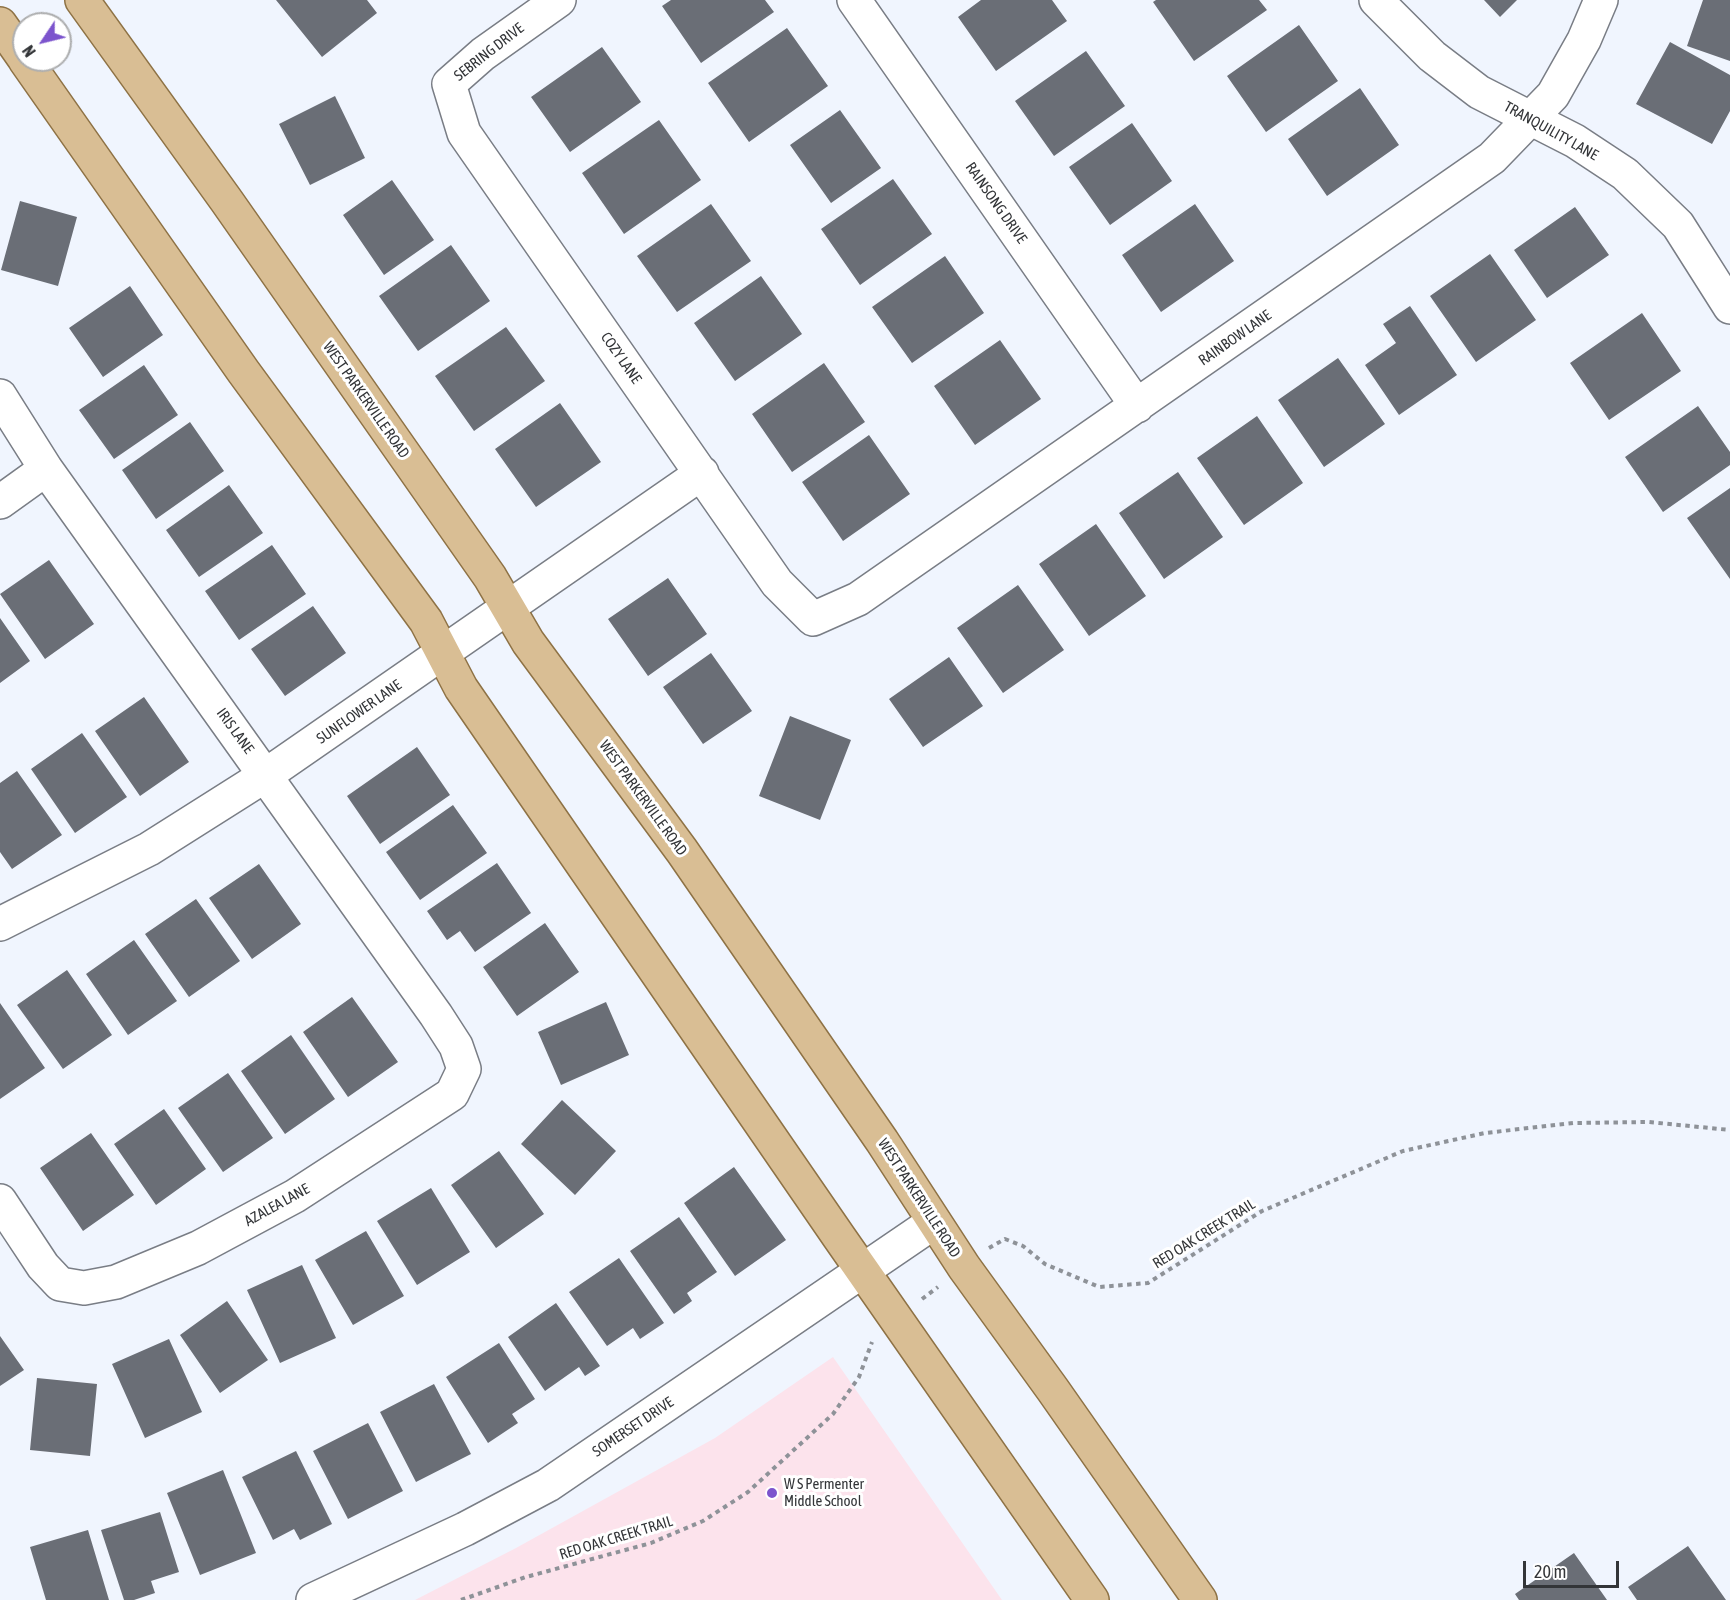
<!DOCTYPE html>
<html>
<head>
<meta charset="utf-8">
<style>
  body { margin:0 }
  #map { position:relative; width:1730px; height:1600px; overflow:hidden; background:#f0f5fe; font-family:"Asap Condensed",sans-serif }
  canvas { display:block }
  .north { position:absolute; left:12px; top:12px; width:60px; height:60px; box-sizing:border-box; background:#fff; border:2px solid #adaeaf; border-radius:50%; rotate:235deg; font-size:16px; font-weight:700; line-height:24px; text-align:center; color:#333538 }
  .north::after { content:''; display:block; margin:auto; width:21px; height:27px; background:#7c54cd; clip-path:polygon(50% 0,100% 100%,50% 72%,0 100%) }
  .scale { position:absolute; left:1523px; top:1561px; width:96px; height:27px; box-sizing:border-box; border:3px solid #333538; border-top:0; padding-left:8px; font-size:18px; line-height:21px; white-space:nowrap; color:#333538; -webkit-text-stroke:4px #fff; paint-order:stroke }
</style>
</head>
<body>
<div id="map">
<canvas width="1730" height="1600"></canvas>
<div class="north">N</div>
<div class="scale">20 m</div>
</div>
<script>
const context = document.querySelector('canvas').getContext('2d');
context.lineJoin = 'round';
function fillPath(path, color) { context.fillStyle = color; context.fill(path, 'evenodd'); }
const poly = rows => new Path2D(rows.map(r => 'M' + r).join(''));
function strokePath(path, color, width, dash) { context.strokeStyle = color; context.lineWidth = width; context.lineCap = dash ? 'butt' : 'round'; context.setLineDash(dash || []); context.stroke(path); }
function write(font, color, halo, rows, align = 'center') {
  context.font = font + ' "Asap Condensed",sans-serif'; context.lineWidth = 6; context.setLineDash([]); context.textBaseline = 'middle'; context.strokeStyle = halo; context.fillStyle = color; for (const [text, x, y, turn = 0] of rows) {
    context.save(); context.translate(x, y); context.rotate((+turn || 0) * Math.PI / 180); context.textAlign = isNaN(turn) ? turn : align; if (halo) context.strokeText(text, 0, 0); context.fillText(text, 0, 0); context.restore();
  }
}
fillPath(poly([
  [833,1357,1002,1600,415,1600,516,1548,715,1438]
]), '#fce3ec');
fillPath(poly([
  [276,0,367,0,377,13,322,57],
  [671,0,765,0,774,12,701,63,662,6],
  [981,0,1052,0,1067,21,996,71,958,17],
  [1156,0,1259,0,1267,10,1194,61,1153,2],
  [1484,0,1517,0,1500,17],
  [1703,0,1730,0,1730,61,1687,46],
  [1299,25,1338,81,1266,132,1227,76],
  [787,28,828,86,749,142,708,83],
  [1670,42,1730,75,1730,111,1712,144,1636,104],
  [602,47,641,102,570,152,531,97],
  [1086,51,1125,106,1054,156,1015,101],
  [1360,88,1399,145,1327,196,1288,139],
  [335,96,365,158,310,185,279,124],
  [840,110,881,168,831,203,790,145],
  [659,120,701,180,624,234,582,173],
  [1132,123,1172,181,1110,225,1069,167],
  [893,179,932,234,860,285,821,229],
  [392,180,434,240,384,275,343,215],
  [20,201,77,217,58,286,1,270],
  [711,204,751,261,677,312,637,256],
  [1195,204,1234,261,1161,312,1122,255],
  [1575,207,1609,255,1547,298,1514,250],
  [451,245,490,301,418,351,379,296],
  [1490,254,1536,320,1476,362,1430,296],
  [945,256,984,313,912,363,872,307],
  [761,276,802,334,735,381,694,323],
  [130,286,163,335,103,377,69,328],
  [1410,306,1457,375,1399,415,1365,365,1396,343,1383,324],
  [1642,313,1681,371,1609,420,1570,363],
  [506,327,545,381,474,431,435,376],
  [1000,340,1041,399,975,445,934,386],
  [1338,358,1385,424,1324,467,1278,400],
  [824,363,865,422,792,472,752,414],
  [144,365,178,415,114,459,79,410],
  [560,403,601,462,536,507,495,449],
  [1698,406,1730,452,1730,465,1663,512,1625,457],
  [1257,416,1303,483,1244,525,1197,458],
  [190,422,224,471,156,519,122,470],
  [869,435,910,494,843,541,802,482],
  [1178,472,1223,537,1164,579,1119,513],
  [229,485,263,533,199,577,166,530],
  [1730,488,1730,579,1687,518],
  [1096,524,1146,596,1089,636,1039,564],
  [272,545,306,594,239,640,205,591],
  [49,560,94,624,45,659,0,594],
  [668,578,707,634,648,676,608,619],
  [1018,585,1064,650,1003,693,957,628],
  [313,606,346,653,285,696,251,649],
  [0,618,30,661,0,683],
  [711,653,752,711,703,744,663,687],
  [949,657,983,706,923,747,889,699],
  [144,697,189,762,140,796,95,731],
  [790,716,851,740,820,820,759,796],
  [82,733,127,797,75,833,31,769],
  [417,747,450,795,380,844,347,796],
  [17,771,62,835,12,869,0,852,0,783],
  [453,805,487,853,420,900,386,852],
  [497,863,531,913,475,952,460,931,447,940,427,911],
  [259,864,301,924,252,959,209,898],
  [196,899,240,961,189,997,145,934],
  [545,923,579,972,517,1016,483,967],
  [134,940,177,1001,128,1035,86,974],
  [67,970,112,1035,63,1069,17,1005],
  [352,997,398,1062,348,1097,303,1032],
  [606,1002,629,1055,561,1085,538,1032],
  [0,1003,45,1068,0,1099],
  [291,1035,335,1099,285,1134,241,1071],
  [228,1073,273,1138,223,1172,178,1108],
  [562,1100,616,1151,575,1195,521,1144],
  [164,1109,206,1169,156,1205,114,1144],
  [91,1133,134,1195,83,1231,40,1168],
  [499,1151,544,1214,496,1248,451,1185],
  [734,1167,786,1240,735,1276,684,1203],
  [431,1188,470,1252,417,1285,377,1221],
  [679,1217,717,1272,687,1293,692,1301,674,1314,630,1251],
  [366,1231,404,1296,353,1325,315,1260],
  [619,1258,664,1323,640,1339,633,1328,607,1346,569,1292],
  [302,1265,336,1338,280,1363,247,1290],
  [227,1301,268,1360,220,1393,180,1335],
  [556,1303,600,1366,585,1376,579,1367,545,1391,508,1337],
  [0,1336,24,1370,0,1386],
  [169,1339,202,1412,145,1438,112,1364],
  [499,1343,535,1399,512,1414,518,1423,488,1443,446,1377],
  [37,1378,97,1384,90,1456,30,1450],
  [434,1384,471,1454,416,1482,380,1412],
  [368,1423,403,1491,348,1519,313,1451],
  [296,1451,332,1524,300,1540,294,1529,273,1540,242,1477],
  [223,1470,256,1553,200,1575,167,1493],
  [160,1512,179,1572,151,1581,155,1593,134,1600,124,1600,101,1530],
  [88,1530,109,1600,46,1600,30,1547],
  [1688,1546,1726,1600,1637,1600,1628,1587],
  [1574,1553,1607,1600,1519,1600,1515,1594]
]), '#6a6e76');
const minor = poly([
  [559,0,483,54,449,84,464,133,777,583,813,619,858,599,1492,158,1553,95,1584,40,1601,0],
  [854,0,1137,406],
  [1376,0,1432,56,1479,92,1575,141,1625,174,1678,225,1730,307],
  [0,396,46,469,436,1015,456,1046,464,1069,452,1094,295,1196,198,1248,116,1282,84,1288,60,1284,43,1266,0,1201],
  [0,502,46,469],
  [0,924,149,849,266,775,702,473],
  [313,1600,465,1529,548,1485,934,1222]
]);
const major = poly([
  [82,0,226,200,490,577,528,642,682,851,882,1141,964,1267,1053,1390,1200,1600],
  [0,24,24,58],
  [25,60,243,371,426,621,461,688,839,1237,1092,1600]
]);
strokePath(minor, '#797d85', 36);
strokePath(major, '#8e7245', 36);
strokePath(poly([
  [989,1248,1005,1239,1023,1246,1045,1264,1099,1287,1148,1283,1262,1211,1403,1151,1485,1133,1573,1123,1649,1122,1730,1130],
  [922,1299,938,1287],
  [461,1600,526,1577,651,1543,703,1521,748,1492,833,1414,859,1377,872,1342]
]), '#8e9298', 4, [4.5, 4.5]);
strokePath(minor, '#fff', 33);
strokePath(major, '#d9be94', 33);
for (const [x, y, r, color] of [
  [772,1493,6,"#7c54cd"]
]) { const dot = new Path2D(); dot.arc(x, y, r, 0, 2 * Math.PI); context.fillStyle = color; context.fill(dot); strokePath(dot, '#fff', 2); }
write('15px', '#333538', '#fff', [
  ["SEBRING DRIVE",489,52,-38],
  ["TRANQUILITY LANE",1551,131,29],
  ["RAINSONG DRIVE",996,203,55],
  ["RAINBOW LANE",1235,338,-35],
  ["COZY LANE",621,358,55],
  ["WEST PARKERVILLE ROAD",366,400,55],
  ["SUNFLOWER LANE",359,712,-35],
  ["IRIS LANE",235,731,54],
  ["WEST PARKERVILLE ROAD",643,798,54],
  ["WEST PARKERVILLE ROAD",919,1198,57],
  ["AZALEA LANE",277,1205,-29],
  ["RED OAK CREEK TRAIL",1204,1234,-32],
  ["SOMERSET DRIVE",633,1427,-34],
  ["RED OAK CREEK TRAIL",616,1538,-17]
]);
write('15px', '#333538', '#fff', [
  ["W S Permenter",784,1484],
  ["Middle School",784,1501]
], 'left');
</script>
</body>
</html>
